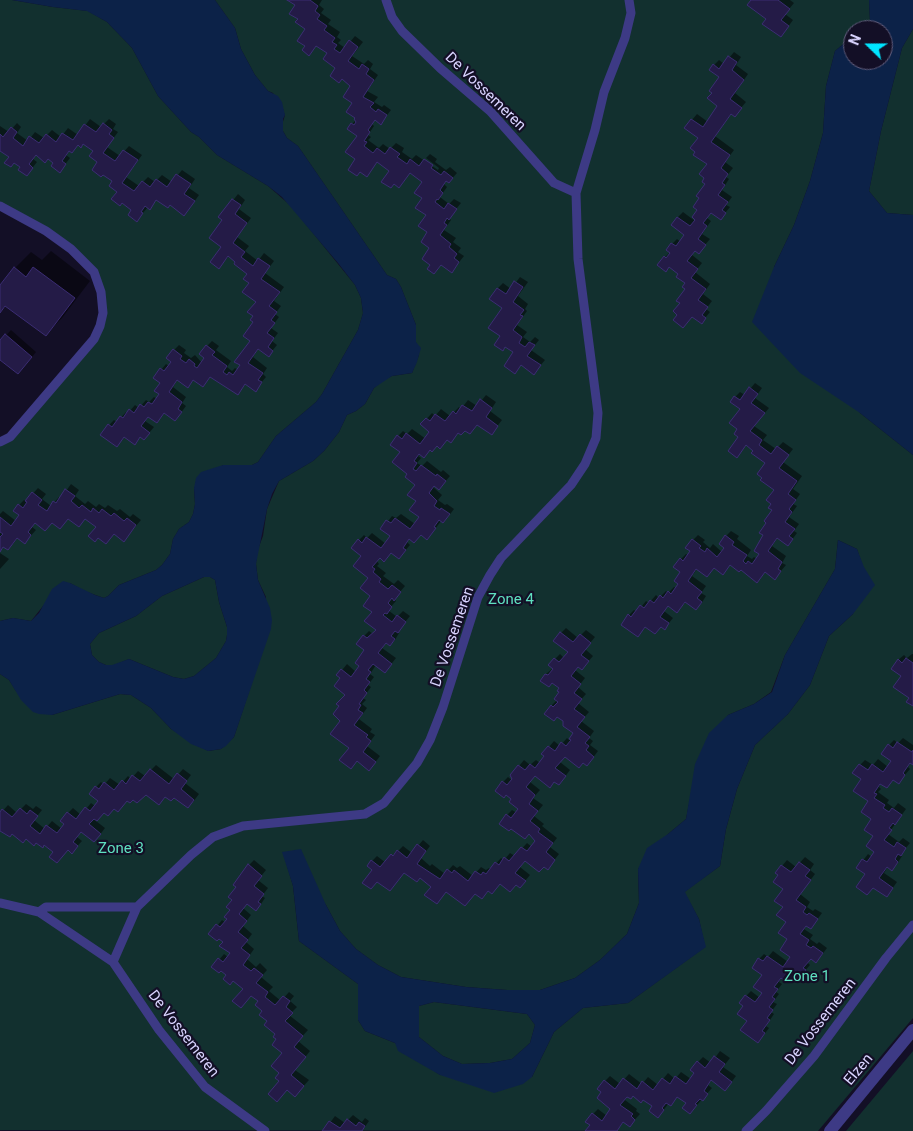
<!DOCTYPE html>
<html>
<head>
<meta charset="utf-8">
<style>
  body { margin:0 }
  #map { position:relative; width:913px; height:1131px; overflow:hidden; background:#130f26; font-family:Roboto,sans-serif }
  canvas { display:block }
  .north { position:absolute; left:843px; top:20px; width:50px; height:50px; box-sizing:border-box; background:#130f26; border:1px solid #625e7d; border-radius:50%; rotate:292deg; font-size:14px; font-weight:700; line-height:20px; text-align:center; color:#d9d4ff }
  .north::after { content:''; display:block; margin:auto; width:18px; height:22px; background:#00e5ff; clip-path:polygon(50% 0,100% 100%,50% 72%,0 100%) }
</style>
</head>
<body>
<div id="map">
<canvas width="913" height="1131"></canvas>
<div class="north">N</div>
</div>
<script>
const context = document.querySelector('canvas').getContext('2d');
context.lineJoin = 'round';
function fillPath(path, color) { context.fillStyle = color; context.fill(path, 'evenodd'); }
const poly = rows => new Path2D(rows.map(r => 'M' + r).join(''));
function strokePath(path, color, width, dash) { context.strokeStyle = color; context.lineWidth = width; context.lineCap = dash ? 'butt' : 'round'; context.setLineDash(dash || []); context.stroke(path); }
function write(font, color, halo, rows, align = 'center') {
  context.font = font + ' Roboto,sans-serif'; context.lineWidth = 4.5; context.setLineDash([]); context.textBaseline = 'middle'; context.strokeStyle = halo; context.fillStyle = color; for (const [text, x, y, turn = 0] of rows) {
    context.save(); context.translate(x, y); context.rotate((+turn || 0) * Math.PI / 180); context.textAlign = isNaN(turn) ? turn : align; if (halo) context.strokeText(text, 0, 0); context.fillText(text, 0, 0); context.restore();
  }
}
fillPath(poly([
  [0,0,12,0,53,7,88,11,107,22,132,48,158,96,191,132,199,137,217,155,268,186,291,206,355,285,361,298,363,313,358,330,322,394,316,402,276,436,258,462,252,465,223,465,194,488,195,504,193,514,189,522,179,529,173,539,170,554,162,565,156,570,119,585,108,596,104,598,84,591,70,583,43,606,31,621,13,618,0,621,0,442,94,339,103,313,94,272,71,249,0,206],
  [215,0,869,0,870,22,861,30,853,30,853,36,835,51,826,86,823,133,810,181,794,225,774,267,860,413,913,455,913,1018,818,1131,0,1130,0,674,9,680,16,691,52,715,120,694,131,695,151,708,171,729,208,751,221,749,234,737,261,655,266,597,258,580,256,564,257,552,263,536,267,509,279,481,313,461,324,451,339,432,347,415,356,411,365,404,374,388,383,380,392,376,412,373,419,355,416,342,416,325,401,287,396,279,387,275,298,146,287,138,283,131,282,125,285,115,273,93,268,91,255,75,241,49,235,28],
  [838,540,857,549,863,567,853,614,829,636,810,685,788,714,755,745,737,789,726,829,720,866,684,892,699,919,705,947,628,1003,583,1008,554,1032,532,1077,440,1075,395,1043,365,1031,358,1020,358,984,299,941,293,886,283,852,326,905,340,931,356,949,378,965,401,977,466,987,507,990,540,990,575,978,600,960,627,934,639,903,638,869,668,834,686,819,691,794,728,715,754,704,771,692,785,655,835,569],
  [913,29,913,215,887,213,869,191,881,131,902,48],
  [204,577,210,577,215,580,219,602,227,627,227,635,226,641,216,658,194,676,184,679,173,677,129,659,112,666,106,665,99,662,92,655,90,644,99,633,136,616,162,596],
  [434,1002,527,1014,535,1025,530,1043,512,1059,490,1063,462,1064,443,1056,419,1037,419,1006],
  [913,1051,913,1131,846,1131]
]), '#12302f');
fillPath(poly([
  [12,0,215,0,235,28,241,49,255,75,268,91,278,96,282,102,285,115,283,119,283,131,287,138,298,146,387,275,396,279,401,287,416,325,416,342,421,348,417,362,412,373,392,376,374,388,365,404,356,411,347,415,339,432,324,451,313,461,279,481,272,494,267,509,256,564,258,580,270,608,272,620,271,629,234,737,226,746,221,749,208,751,191,744,171,729,151,708,131,695,120,694,52,715,39,714,33,712,21,700,9,680,0,674,0,621,13,618,31,621,39,613,52,589,63,581,70,583,95,595,104,598,108,596,119,585,156,570,162,565,170,554,173,539,179,529,189,522,193,514,195,504,194,488,196,478,201,472,223,465,252,465,258,462,276,436,316,402,322,394,358,330,363,313,361,298,355,285,338,263,282,197,268,186,217,155,199,137,191,132,158,96,132,48,107,22,87,11,53,7],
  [204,577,210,577,215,580,219,602,227,627,227,635,226,641,216,658,194,676,184,679,173,677,129,659,112,665,106,665,99,662,92,655,90,644,99,633,136,616,162,596],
  [869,0,913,0,913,29,902,48,881,131,869,191,887,213,913,215,913,455,860,413,800,373,752,322,774,267,794,225,810,181,823,133,826,86,835,51,853,36,853,60,883,60,883,30,861,30,870,22],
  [838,540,857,549,864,567,875,585,853,614,829,636,810,685,788,714,755,745,737,789,726,829,720,866,685,892,699,919,706,947,628,1003,583,1008,554,1032,532,1077,523,1084,494,1093,440,1075,398,1051,395,1043,365,1031,358,1020,358,984,299,941,293,886,282,852,301,849,326,905,340,931,356,949,378,965,401,977,466,987,507,990,540,990,575,978,600,960,627,934,639,903,638,869,647,848,668,834,686,819,695,764,709,733,728,715,754,704,772,692,785,655,835,569],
  [434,1002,527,1014,535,1025,530,1043,512,1059,490,1063,462,1064,443,1056,419,1037,419,1006]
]), '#0c2248');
fillPath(poly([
  [289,0,322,0,319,5,324,9,321,13,331,20,328,24,340,32,337,37,341,40,338,43,345,48,355,36,363,42,352,56,364,64,368,60,373,64,370,69,378,75,367,91,378,97,374,102,382,107,384,105,391,110,381,123,375,119,372,124,374,126,368,135,371,137,368,140,379,148,383,144,390,149,396,143,404,148,402,152,412,159,416,155,438,170,439,168,426,158,430,154,437,159,435,162,446,170,450,167,457,173,449,182,447,180,444,184,447,187,440,197,449,204,454,199,461,203,449,218,451,220,444,230,456,238,453,242,461,248,458,252,464,256,456,266,441,264,432,265,424,182,410,173,399,186,391,171,378,161,367,175,357,159,358,135,352,124,356,120,352,85,337,68,328,53,317,45,309,54,307,46,307,29,299,19,297,5],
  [752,0,790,0,794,3,785,14,793,20,785,31,768,19],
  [734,52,741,57,736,65,748,74,735,93,746,102,735,115,732,113,715,136,734,150,725,162,733,168,726,177,729,179,722,190,732,197,726,205,730,207,721,218,712,212,707,218,711,221,702,234,710,239,699,252,695,250,692,255,702,263,695,272,710,284,703,294,712,301,706,309,710,312,701,323,692,316,683,327,679,314,687,283,680,274,670,266,666,270,665,257,671,251,672,244,677,239,681,242,686,235,672,225,678,217,683,212,695,221,706,184,709,164,699,137,686,127,697,114,708,122,719,105,713,93,721,77,714,65,719,60,724,64],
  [90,119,101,127,109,119,116,124,113,129,118,132,107,147,120,156,129,146,142,155,126,177,139,186,148,177,155,182,162,175,172,182,182,170,195,179,189,188,199,195,189,209,184,214,170,204,157,199,149,208,148,207,137,220,133,210,118,192,114,181,99,162,95,151,84,143,79,144,72,151,70,150,66,155,70,158,60,171,55,163,48,158,36,154,33,159,37,162,27,175,10,157,0,150,0,126,9,132,17,123,21,127,17,133,28,141,35,132,44,138,52,130,61,137,68,128,78,135],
  [238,194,245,200,239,209,251,218,237,237,249,246,245,251,258,261,264,253,274,261,265,273,284,287,274,301,281,306,275,314,279,317,271,328,278,333,272,341,277,345,268,356,258,349,253,357,267,368,263,374,266,377,255,390,246,383,238,393,211,376,208,380,194,379,188,386,178,379,173,387,186,397,182,403,186,406,180,414,165,412,157,422,148,416,145,421,154,427,149,433,141,436,135,443,125,436,117,446,109,425,114,420,117,422,126,412,128,413,135,405,139,408,146,400,149,402,154,397,157,399,160,394,162,382,155,377,166,364,169,366,172,362,174,350,179,345,186,350,184,353,191,358,195,355,202,363,206,357,207,346,212,341,219,346,216,350,231,361,227,367,232,371,235,368,238,370,252,340,254,316,258,302,249,274,237,262,229,256,219,267,223,247,224,220,220,217],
  [51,251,90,281,62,318,46,334,7,305,0,312,0,288,15,268,31,252,42,260],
  [520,277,528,282,518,296,528,304,525,309,527,311,517,325,527,332,523,337,530,342,535,337,539,340,531,350,545,360,534,373,522,364,515,372,515,352,506,346,502,350,501,336,503,308,498,288,503,283,511,289],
  [11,330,36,352,23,368,0,358,0,342],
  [755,383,762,388,755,398,769,408,754,426,767,435,763,440,776,449,783,442,793,449,783,462,802,476,793,489,800,494,793,504,797,506,789,517,799,524,794,531,797,533,788,545,778,537,772,546,786,556,782,563,786,565,775,578,766,571,757,581,741,569,730,564,697,569,692,576,706,586,701,593,706,596,701,604,686,602,677,611,668,605,664,611,673,618,665,628,661,626,646,626,643,630,629,615,634,610,637,612,646,601,649,603,656,595,659,598,666,591,668,593,674,587,677,589,680,584,682,572,681,559,686,554,689,556,692,551,693,540,698,535,705,540,703,542,710,548,713,544,722,552,726,547,726,536,731,531,739,536,737,539,751,550,747,556,752,559,754,557,757,559,760,554,773,510,776,490,767,463,740,437,741,409,735,397,740,392,745,395],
  [486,395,496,402,490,411,502,420,492,433,478,424,470,433,465,430,459,432,418,456,421,458,417,463,422,466,427,461,441,472,443,470,450,476,444,483,435,485,433,487,442,495,438,500,445,505,447,504,454,509,448,517,441,521,432,533,421,534,410,538,407,542,410,545,404,552,392,552,380,557,377,561,379,564,377,566,386,573,383,576,394,584,398,580,405,586,394,599,396,601,388,610,397,617,403,611,410,616,397,632,399,633,395,640,390,645,386,642,382,648,396,658,385,672,376,665,370,674,374,677,368,685,371,687,363,698,366,700,362,704,367,708,359,719,372,729,370,732,375,735,367,746,380,756,374,764,350,748,342,720,347,694,342,678,338,675,347,664,356,672,361,666,366,650,364,636,369,631,373,634,378,630,373,612,370,578,359,540,364,535,367,538,372,533,386,544,391,536,382,529,392,516,396,518,401,514,415,524,421,517,417,501,417,484,409,474,401,452,392,445,398,436,403,431,407,434,412,429,426,439,431,432,422,424,432,413,435,416,441,409,450,416,459,407,461,409,468,400,477,406],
  [71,484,79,490,75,496,85,504,88,501,96,507,99,504,105,508,108,505,117,511,120,509,130,517,133,514,141,520,124,540,114,533,106,542,97,526,86,518,36,522,32,527,36,530,25,542,18,537,13,544,4,546,0,551,0,533,2,531,0,530,0,514,3,511,16,521,21,515,19,505,24,500,26,501,38,488,46,494,42,499,51,506,59,497,61,498],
  [0,553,9,559,0,569],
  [566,628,578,638,586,630,595,637,585,649,593,656,587,663,579,666,575,670,585,678,578,687,586,694,578,703,589,712,581,721,594,731,589,738,593,741,590,745,598,751,592,759,565,755,560,762,570,770,564,778,535,775,530,782,540,790,533,798,543,805,534,816,544,824,542,826,557,838,550,847,559,854,552,863,526,860,520,867,530,875,525,881,516,883,500,883,489,890,482,898,475,893,447,891,433,887,420,877,404,872,374,870,372,861,377,856,386,863,397,850,398,851,403,846,412,853,423,840,430,846,421,858,430,866,432,864,445,874,453,865,457,868,460,866,473,876,481,867,486,870,489,868,491,869,501,858,504,860,510,853,515,856,527,843,532,847,537,840,507,815,512,810,517,813,520,809,503,782,508,777,514,782,519,766,524,760,530,765,536,760,540,763,545,756,543,754,554,741,560,746,567,738,569,740,575,733,551,706,557,700,561,688,546,674,552,669,557,673,555,659,560,654,564,658,569,652,561,633],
  [912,654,913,654,913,705,898,660,904,655,907,658],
  [903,738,913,745,913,763,911,762,908,767,910,769,899,782,894,779,887,787,881,783,879,787,881,789,878,792,889,800,887,803,894,808,898,803,906,809,888,834,899,842,903,838,910,843,900,855,902,856,897,864,892,869,888,866,884,873,897,882,887,896,874,887,866,873,858,867,868,854,872,857,876,852,870,801,860,765,865,760,873,765,878,759,888,767,893,761,889,745,894,740,898,743],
  [156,765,174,779,183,769,191,775,185,783,199,794,193,802,174,796,166,796,159,804,145,793,128,799,115,808,104,812,96,821,105,828,99,836,81,831,77,837,82,841,72,852,68,849,55,852,45,844,0,829,0,814,8,805,17,813,26,804,33,809,36,806,42,810,34,820,45,829,52,821,62,829,66,824,68,813,73,808,81,815,91,803,95,806,100,801,96,787,101,782,104,785,110,778,120,785,128,776,131,779,138,771,145,776],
  [805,857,814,864,810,870,815,874,800,894,810,902,807,907,813,911,815,909,822,913,811,928,807,925,804,929,813,935,810,939,817,944,819,942,827,948,821,956,811,958,808,963,810,965,804,972,793,973,786,980,782,977,779,982,782,984,776,992,779,994,773,1002,777,1004,771,1012,774,1014,766,1026,769,1028,763,1036,748,1021,745,1005,746,996,751,991,760,998,764,993,764,974,759,959,764,954,768,957,773,951,788,962,792,957,784,906,784,889,780,875,782,866,787,860,796,867],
  [254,860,266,870,258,880,268,888,262,896,265,898,261,904,247,903,243,908,251,915,243,926,252,934,246,942,254,949,247,959,256,967,260,963,267,970,261,977,273,987,269,991,281,1001,289,992,294,996,290,1001,297,1007,289,1015,308,1030,298,1041,310,1051,295,1070,309,1080,300,1090,280,1081,283,1053,277,1034,269,1021,259,1001,252,995,241,1007,245,989,228,974,213,967,224,954,228,957,232,953,224,942,210,934,222,920,226,923,232,910,238,887,249,865],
  [720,1051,730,1058,723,1067,736,1076,730,1084,712,1079,708,1085,712,1088,690,1113,687,1103,678,1096,670,1104,669,1103,658,1117,654,1106,644,1099,633,1095,628,1096,625,1100,637,1109,636,1111,640,1114,630,1125,624,1121,617,1131,587,1131,592,1125,593,1114,598,1109,607,1116,612,1108,603,1092,605,1081,610,1076,620,1084,629,1074,642,1084,648,1077,658,1085,668,1073,675,1079,681,1072,691,1079,696,1073,698,1062,703,1057,711,1063],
  [353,1115,362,1122,365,1118,369,1121,362,1131,324,1131,335,1116,345,1123]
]), '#0007');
const building = poly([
  [287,0,310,0,318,6,315,11,320,15,317,19,327,26,324,30,335,38,332,42,337,45,334,49,340,53,349,40,358,47,348,61,359,69,362,64,369,69,366,74,374,80,363,97,374,103,370,107,376,112,378,109,387,115,381,125,375,120,368,130,370,132,364,141,367,142,364,146,373,153,377,148,385,154,390,147,400,154,397,157,407,164,410,159,419,166,424,159,433,165,431,168,441,175,444,171,453,178,449,183,446,181,440,190,443,193,438,200,437,199,435,202,444,209,448,203,457,209,449,220,447,218,444,223,447,225,440,235,451,244,449,247,457,254,454,258,459,262,452,273,441,265,434,274,427,269,430,265,422,259,429,248,421,242,427,232,418,226,426,215,415,208,422,198,414,193,422,182,410,173,399,188,394,184,391,188,381,182,389,171,377,162,367,177,360,172,357,176,348,170,355,159,345,152,357,136,347,129,351,123,354,125,356,122,354,119,355,118,346,112,352,103,343,97,350,86,342,79,339,83,330,76,335,68,323,59,327,53,316,46,309,56,302,50,305,46,297,41,305,29,295,22,298,19,289,14,295,5,287,0],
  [751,0,778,0,790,9,781,20,789,26,781,37,762,24,766,19,747,5,751,0],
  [728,56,737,62,732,70,744,80,730,99,742,108,735,117,731,114,711,142,730,155,721,168,728,174,722,183,725,185,718,195,728,202,722,210,726,213,721,220,711,213,703,223,707,226,698,239,706,245,699,254,695,251,687,261,698,269,691,278,706,289,698,300,708,307,702,315,706,318,702,324,692,317,683,328,673,320,677,315,673,311,680,303,676,301,685,289,682,287,685,283,676,277,678,274,669,267,666,272,657,265,664,256,666,258,670,253,666,250,671,243,676,246,684,235,671,225,677,217,690,226,695,220,692,217,697,210,693,207,699,198,696,196,705,184,702,182,704,178,699,174,707,164,693,155,695,152,690,148,698,138,684,128,691,119,703,127,717,106,707,98,712,93,709,91,719,77,709,70,713,64,719,69,728,56],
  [103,123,112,130,109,134,114,138,103,153,115,161,123,150,138,160,122,183,134,191,142,181,150,187,156,179,167,187,176,174,191,184,184,194,195,201,184,216,170,205,168,208,156,200,150,210,145,206,141,212,143,213,137,222,128,215,131,210,122,203,120,206,111,199,117,192,109,186,112,181,103,175,101,177,92,170,97,162,89,156,93,151,83,144,81,148,78,145,72,153,69,151,62,161,66,164,60,173,51,166,53,163,48,159,45,163,36,155,29,164,33,168,27,176,18,170,20,167,14,163,11,167,4,163,9,157,0,151,0,134,3,137,11,127,17,132,13,138,23,146,29,136,39,143,46,134,56,142,62,133,73,140,84,124,96,132,103,123],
  [232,199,241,205,235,214,247,223,233,243,245,252,241,257,253,266,258,258,270,266,261,279,280,292,269,306,277,312,271,320,275,323,267,333,274,338,268,347,273,351,269,357,258,349,248,363,263,373,258,380,262,382,256,392,245,384,238,395,210,377,203,387,193,380,188,388,177,380,169,392,182,402,178,409,182,412,175,421,164,413,157,423,148,417,141,426,150,433,144,440,140,437,135,445,124,437,117,447,100,435,108,424,112,427,120,416,123,418,129,409,134,413,140,404,144,407,148,402,152,404,159,394,154,391,160,383,153,378,160,368,164,371,171,362,166,358,173,349,182,356,180,359,186,363,189,359,195,364,194,366,197,368,204,358,199,354,206,345,215,352,212,355,227,366,223,372,227,375,229,372,233,375,240,365,234,362,250,341,243,336,253,322,250,320,253,316,247,312,256,302,242,292,249,283,243,279,247,274,234,264,235,262,228,256,219,269,210,262,221,247,209,238,222,220,218,217,232,199],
  [14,267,26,277,33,267,75,298,46,336,5,306,0,313,0,285,14,267],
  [514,281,523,287,513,302,524,310,520,315,523,316,513,330,522,337,519,343,525,347,529,342,535,345,527,356,541,365,534,375,521,365,515,374,504,366,513,352,505,347,503,351,494,345,500,336,488,328,502,308,489,299,497,288,506,294,514,281],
  [5,334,32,357,18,374,0,360,0,340,5,334],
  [749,387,758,394,751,403,765,413,750,431,762,440,759,445,771,454,777,446,789,455,779,468,797,481,788,494,796,500,789,509,792,512,785,522,795,529,789,536,793,539,788,546,777,538,768,551,782,562,778,569,781,571,775,580,765,572,757,583,741,570,739,572,730,565,723,575,714,568,707,577,696,569,688,581,702,592,697,598,702,602,696,610,685,602,677,613,668,606,660,617,669,623,665,630,661,627,655,634,645,627,638,637,621,625,628,614,631,617,640,605,644,608,650,600,654,603,660,595,663,598,668,591,671,594,678,584,674,581,680,572,673,567,680,558,683,561,690,551,685,548,692,539,701,546,699,548,705,552,707,548,717,557,724,548,719,544,725,535,734,542,732,545,747,555,743,561,746,564,748,561,752,564,759,554,754,551,763,535,759,533,766,523,764,521,772,510,768,508,771,504,766,500,774,490,760,480,762,478,757,474,765,463,751,453,753,451,746,445,737,458,728,451,738,437,734,434,737,429,729,423,740,409,730,402,734,396,740,400,749,387],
  [480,399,492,408,486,417,498,426,492,435,477,425,470,434,465,431,461,435,458,433,451,443,447,440,440,449,437,446,432,452,430,450,424,458,419,454,414,461,417,463,413,469,416,471,421,465,436,476,437,474,446,481,439,490,434,486,429,493,437,501,434,506,440,510,441,508,450,514,443,523,439,520,434,527,436,528,427,540,421,535,414,543,409,539,403,548,406,550,399,559,391,553,384,562,380,558,372,567,375,569,373,572,381,579,379,582,388,589,392,585,401,592,394,601,392,598,388,603,392,607,387,614,385,613,383,615,392,622,397,615,406,622,398,633,395,631,391,636,395,639,390,646,386,643,378,653,392,664,385,673,373,664,368,670,371,672,366,679,370,682,364,690,367,693,359,704,361,705,358,710,363,713,354,725,368,735,366,737,371,741,363,752,376,762,369,771,357,761,351,769,339,760,349,748,330,734,340,721,333,714,339,706,336,704,345,695,334,686,340,678,336,675,341,669,351,677,359,666,355,663,364,650,356,644,363,635,367,638,376,630,364,621,372,612,363,606,370,596,360,588,368,578,353,566,361,556,351,548,358,539,362,543,366,537,381,548,390,536,380,529,386,520,391,523,395,518,410,529,419,517,409,510,416,501,407,495,415,485,405,477,407,474,392,462,400,452,390,445,397,435,402,439,406,433,420,444,429,432,420,424,426,418,430,421,435,414,445,421,453,411,456,414,462,405,472,411,480,399],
  [65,489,75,496,71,501,79,508,82,505,91,512,93,508,99,513,102,509,111,516,114,513,124,521,127,518,136,525,124,542,114,534,106,544,98,538,95,542,88,536,96,527,85,519,79,527,68,519,60,529,52,523,45,531,35,523,28,532,31,535,25,544,17,538,8,550,3,547,0,552,0,537,3,534,0,532,0,517,11,526,19,515,13,511,18,504,23,508,27,502,25,501,32,492,42,500,38,505,47,511,53,501,56,503,65,489],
  [560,632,573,642,580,634,591,643,581,655,589,661,582,670,578,667,571,676,581,684,574,693,582,699,574,709,585,717,577,727,590,737,585,743,589,746,586,750,594,757,587,766,583,763,579,768,565,757,555,768,566,776,559,785,554,782,550,788,535,776,526,787,535,795,529,804,538,811,530,821,540,829,538,832,553,843,546,852,555,860,548,870,544,867,539,872,525,861,515,873,526,881,520,888,516,885,510,892,500,884,492,894,488,891,482,899,475,894,465,906,446,892,437,904,424,895,431,887,420,878,417,882,404,873,390,891,377,882,371,889,362,883,372,870,367,866,371,860,380,867,391,854,393,856,397,850,407,858,417,844,426,851,417,864,440,879,447,869,452,873,454,870,468,881,475,871,481,875,483,872,486,874,495,862,499,865,504,857,509,861,521,847,527,851,535,841,529,834,525,839,511,829,509,831,499,824,506,814,511,818,518,809,509,802,511,799,506,795,504,798,495,791,502,781,507,785,512,779,510,775,518,765,525,770,530,764,535,768,544,756,541,754,548,746,555,751,561,742,566,746,571,740,569,739,573,733,563,726,563,721,557,717,554,721,544,714,551,705,553,707,558,702,554,699,559,692,557,691,559,688,552,683,549,687,540,681,545,674,548,675,553,669,548,665,554,658,559,662,568,652,553,641,560,632],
  [906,658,913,663,913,706,906,702,909,698,893,687,901,676,891,669,898,659,902,663,906,658],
  [897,742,912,752,913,750,913,765,910,763,903,773,905,775,899,784,893,780,887,788,880,784,874,793,877,794,874,798,885,805,883,808,889,812,892,808,902,815,895,825,893,823,889,828,892,830,884,840,894,847,897,842,906,848,901,856,898,854,895,859,898,862,892,871,887,867,879,878,893,888,887,897,873,888,867,895,856,887,865,874,856,868,862,859,867,862,874,852,866,846,873,836,864,830,871,819,861,812,868,801,853,791,861,779,852,773,859,764,868,770,872,764,883,772,891,761,881,754,888,744,893,748,897,742],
  [150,769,169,784,177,773,187,781,181,789,194,800,188,808,174,798,171,801,165,797,159,805,146,795,137,803,133,800,130,803,127,801,118,812,114,809,108,816,104,813,97,821,94,819,89,824,101,834,94,842,81,832,73,842,78,846,72,854,68,850,57,863,49,857,53,852,44,845,43,848,36,843,34,846,26,839,23,843,12,834,10,837,0,831,0,812,2,809,12,817,20,808,27,814,30,810,38,816,30,826,40,834,46,825,57,833,64,824,60,821,67,812,76,819,85,807,90,811,98,801,89,794,95,786,99,789,104,782,114,790,122,780,126,784,132,775,140,781,150,769],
  [799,862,810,870,805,876,811,880,796,900,806,907,803,912,807,915,809,913,818,919,811,929,806,926,800,934,809,940,806,945,811,948,813,946,823,953,816,963,811,959,803,968,806,970,799,979,792,974,786,982,781,978,774,987,778,989,772,997,775,999,769,1007,773,1010,767,1018,770,1020,762,1031,765,1033,758,1043,740,1030,747,1021,737,1014,743,1006,739,1003,745,995,755,1002,762,993,753,987,762,975,752,968,758,958,763,961,767,956,783,967,790,957,780,950,787,939,778,933,786,922,776,915,783,907,774,901,783,889,773,882,778,875,775,873,781,865,791,872,799,862],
  [248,864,262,876,254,886,264,894,258,902,261,904,256,911,247,904,239,914,247,921,238,932,248,940,241,948,250,955,243,965,251,971,254,968,263,975,256,983,268,992,265,997,275,1005,283,996,290,1001,286,1007,293,1013,285,1021,303,1036,294,1047,306,1057,291,1075,304,1086,295,1097,287,1090,277,1102,268,1094,279,1081,275,1078,279,1073,271,1066,282,1053,272,1045,276,1039,273,1037,275,1034,264,1025,267,1021,259,1015,262,1011,255,1005,258,1001,251,996,241,1008,232,1001,243,989,233,981,230,985,223,979,226,975,221,971,219,973,211,967,218,958,223,962,230,953,219,946,223,942,219,939,217,941,208,934,216,924,220,927,227,919,224,917,230,910,226,907,232,900,228,897,236,887,233,885,248,864],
  [714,1056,725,1064,719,1072,732,1082,725,1091,711,1080,704,1091,708,1094,703,1101,700,1099,695,1104,697,1105,690,1114,682,1108,686,1103,677,1097,671,1106,666,1103,662,1108,664,1110,658,1118,649,1111,652,1106,643,1100,641,1103,633,1096,631,1099,627,1097,620,1105,633,1114,631,1116,635,1120,630,1127,623,1122,617,1131,585,1131,590,1125,585,1122,592,1113,602,1121,610,1109,597,1098,601,1092,597,1089,604,1080,615,1089,623,1078,637,1089,642,1081,653,1090,662,1078,670,1084,675,1076,686,1084,694,1073,690,1070,697,1061,705,1068,714,1056],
  [347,1119,356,1126,359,1122,365,1126,362,1131,322,1131,329,1121,340,1128,347,1119]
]);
fillPath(building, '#241b47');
strokePath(building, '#3b2d73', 1);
strokePath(poly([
  [386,0,392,17,402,31,440,68,490,111,554,183,576,193],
  [0,206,46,231,71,249,94,272,101,292,103,313,100,326,94,339,10,437,0,442],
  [0,903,39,912,113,962,159,1030,205,1087,265,1131],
  [39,912,46,907,137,907],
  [113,962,137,907,191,855,213,837,243,826,365,814,384,803,417,763,430,740,443,707,478,597,490,575,501,558,571,485,585,464,596,438,598,413,578,259,576,193,595,130,604,92,625,38,631,13,629,0],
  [746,1131,766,1111,814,1056,886,958,913,925]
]), '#3d3a85', 9);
strokePath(poly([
  [830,1131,913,1030]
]), '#3d3a85', 12);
write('15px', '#d9d4ff', '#130f26', [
  ["De Vossemeren",485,92,44],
  ["De Vossemeren",453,637,-71],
  ["De Vossemeren",821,1022,-52],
  ["De Vossemeren",183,1034,52],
  ["Elzen",859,1070,-50]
]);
write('15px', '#5fe0c0', '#130f26', [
  ["Zone 4",511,600],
  ["Zone 3",121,849],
  ["Zone 1",807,977]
]);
</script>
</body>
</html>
